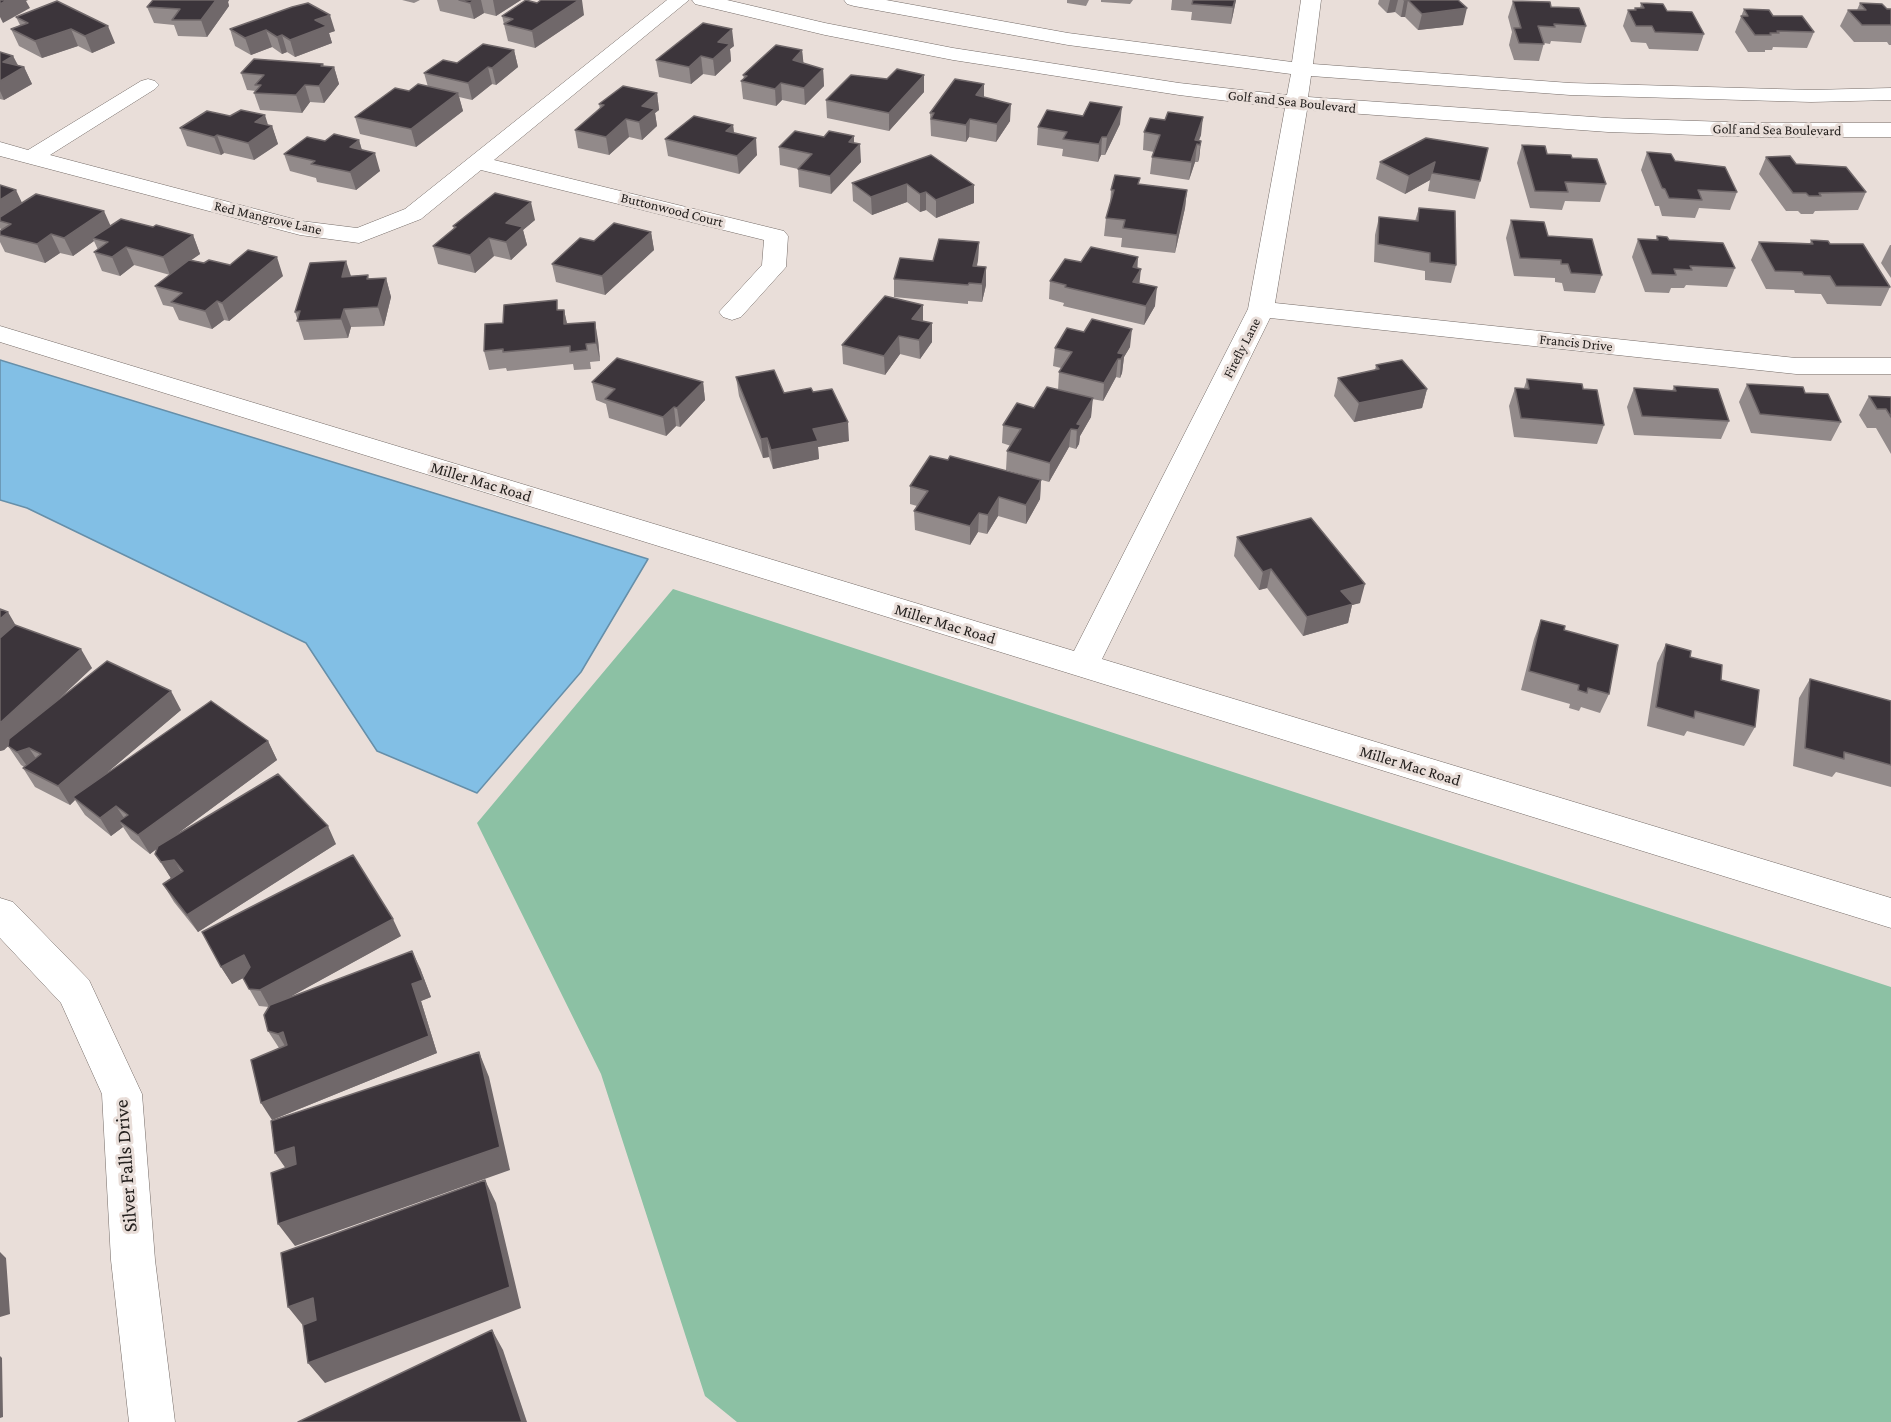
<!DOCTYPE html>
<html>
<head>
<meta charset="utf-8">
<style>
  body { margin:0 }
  canvas { display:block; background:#e9ded9 }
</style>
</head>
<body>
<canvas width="1891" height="1422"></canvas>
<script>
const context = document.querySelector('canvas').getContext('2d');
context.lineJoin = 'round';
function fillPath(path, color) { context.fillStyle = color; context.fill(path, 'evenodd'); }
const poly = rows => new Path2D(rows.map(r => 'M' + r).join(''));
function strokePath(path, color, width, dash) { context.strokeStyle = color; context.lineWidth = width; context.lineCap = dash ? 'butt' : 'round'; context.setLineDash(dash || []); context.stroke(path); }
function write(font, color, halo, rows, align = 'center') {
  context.font = font + ' "Crimson Pro",serif'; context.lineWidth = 6; context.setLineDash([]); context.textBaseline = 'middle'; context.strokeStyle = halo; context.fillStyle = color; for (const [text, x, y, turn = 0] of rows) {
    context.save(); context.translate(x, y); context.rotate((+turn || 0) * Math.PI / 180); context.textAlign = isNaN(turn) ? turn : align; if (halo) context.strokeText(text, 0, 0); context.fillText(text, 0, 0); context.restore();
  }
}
fillPath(poly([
  [673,589,1891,987,1891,1422,737,1422,705,1396,601,1074,477,823]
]), '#8cc1a4');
const water = poly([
  [0,360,548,528,648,559,581,672,477,793,377,751,306,643,27,508,0,500,0,360]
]);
fillPath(water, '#82bfe5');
strokePath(water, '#668fa9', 1.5);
const minor = poly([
  [667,0,689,0,494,160,784,231,788,236,786,267,741,317,732,320,723,317,719,312,762,265,764,240,481,170,421,219,359,243,300,235,0,156,0,142,28,150,141,81,148,79,155,81,159,85,155,89,50,155,301,221,357,228,405,209,667,0],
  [692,0,727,0,825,23,953,48,1179,83,1287,95,1291,74,1068,45,854,6,847,4,844,0,886,0,1068,33,1292,62,1301,0,1321,0,1313,64,1570,83,1811,90,1891,88,1891,100,1811,102,1570,95,1311,76,1308,97,1608,118,1757,123,1891,123,1891,137,1757,137,1608,132,1307,110,1275,303,1796,358,1891,358,1891,374,1796,374,1270,318,1102,659,1891,898,1891,928,0,342,0,326,1074,651,1248,309,1285,108,1179,95,953,60,825,35,695,4,692,0],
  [0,898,13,902,89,980,142,1094,155,1260,175,1422,129,1422,111,1260,102,1094,61,1003,0,938,0,898]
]);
strokePath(minor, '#756c68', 1);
fillPath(minor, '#fff');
fillPath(poly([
  [153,0,229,0,228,2,229,6,207,37,178,36,174,25,154,23,147,7],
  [402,0,420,0,414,3],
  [437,0,521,0,496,16,484,13,474,19,440,11],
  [1067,0,1089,0,1086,6,1067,3],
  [1101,0,1133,0,1130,4,1101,2],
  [1172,0,1236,0,1231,24,1191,20,1192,12,1171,10],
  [1379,0,1458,0,1463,25,1418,30,1405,17,1401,17,1395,12,1387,13,1378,4],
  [57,1,115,43,92,53,78,46,42,58,19,46,11,29,20,25,16,17],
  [1513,1,1551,7,1586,26,1581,43,1551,41,1550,44,1544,43,1539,61,1514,60,1509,45,1512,32,1508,17],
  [537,3,584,15,535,48,508,41,502,16],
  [1641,3,1667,11,1704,34,1698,51,1649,49,1646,43,1631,42,1623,26,1628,10,1634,10,1635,8,1640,8],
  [1860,3,1891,9,1891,45,1889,45,1887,42,1854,42,1840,26,1848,10,1857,10],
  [1744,9,1773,16,1814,32,1807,48,1773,47,1772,50,1765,50,1765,52,1748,52,1735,32],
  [230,29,335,31,329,33,332,43,295,57,287,52,282,54,272,47,251,55,235,46],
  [734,46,730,49,731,61,715,76,703,74,691,84,659,77,656,60],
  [514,50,518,67,496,85,492,84,472,100,459,97,463,111,416,147,360,134,355,117,409,91,428,87,424,73,457,63],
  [802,50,803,63,823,69,824,86,805,105,782,100,776,106,743,99,741,81,744,79,743,75],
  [0,52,13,56,18,65,24,67,32,84,4,100,0,99],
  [324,66,334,67,339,84,324,103,310,102,302,113,260,110,254,93,256,91,247,90,241,73],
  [924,75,924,92,889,131,827,118,826,100,887,79],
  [657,93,659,110,655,113,657,126,642,140,629,137,609,155,578,148,575,130,600,109,599,104],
  [984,97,1010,121,996,142,969,137,966,142,931,136,930,113],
  [1165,120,1201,135,1199,141,1201,141,1199,159,1198,162,1195,162,1189,180,1150,174,1152,157,1154,152,1143,150,1144,132],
  [1120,124,1105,155,1101,155,1098,162,1062,156,1063,149,1037,145,1038,127],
  [268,125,272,126,278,144,254,160,224,153,221,155,187,146,180,128],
  [733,125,734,133,757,155,739,174,668,156,665,139],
  [854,136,854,143,861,162,831,194,799,187,798,169,780,165,779,147,824,137],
  [359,140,362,150,380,171,356,190,317,182,316,178,290,171,284,154,325,141],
  [1522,145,1547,154,1572,158,1606,184,1600,202,1565,201,1562,210,1530,208,1517,163],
  [1647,152,1675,161,1737,192,1730,210,1699,208,1695,218,1662,216,1659,206,1655,206,1641,170],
  [931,155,974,203,936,218,926,210,920,212,907,202,872,215,853,201,852,183],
  [1766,157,1796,164,1866,192,1858,210,1815,211,1813,214,1801,214,1798,211,1786,211,1759,174],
  [1380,162,1480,181,1475,199,1428,191,1430,180,1405,194,1376,179],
  [1139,184,1187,190,1185,208,1175,253,1121,247,1122,238,1104,236,1106,218,1110,205,1111,190],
  [0,185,22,203,110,226,153,227,193,235,200,254,191,260,204,263,230,265,283,276,229,321,224,320,212,329,179,320,173,307,163,305,155,286,170,275,134,265,120,276,102,271,94,252,98,250,94,241,73,256,60,253,45,263,5,252,0,242,0,231,1,230,0,228],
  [1419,208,1456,265,1451,283,1425,280,1425,271,1374,262,1375,235,1379,217,1415,221],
  [535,220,523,230,527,245,511,260,494,256,475,273,438,264,433,246,454,229,453,226],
  [1511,220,1602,275,1595,293,1564,291,1562,283,1555,282,1555,278,1514,276,1506,238],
  [651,232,654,250,605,295,556,282,552,264],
  [1657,236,1669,240,1735,268,1727,287,1686,285,1684,288,1671,288,1669,293,1645,292,1632,257,1638,239,1656,240],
  [1811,240,1830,244,1890,287,1881,306,1827,304,1821,294,1795,293,1794,290,1766,289,1751,260,1759,242,1810,243],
  [979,242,978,260,977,266,986,285,982,302,968,301,968,304,894,297,894,279,933,261],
  [1890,245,1891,245,1891,278,1881,263],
  [1137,268,1139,283,1155,306,1144,325,1063,306,1064,303,1049,299,1050,281],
  [368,275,369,279,386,278,391,297,384,326,351,327,348,338,304,340,295,312,351,276],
  [559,310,564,310,567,324,598,340,600,361,590,362,591,369,574,370,573,364,507,371,506,368,489,370,484,351,503,323],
  [923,321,932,342,920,359,900,354,885,375,843,364,842,345],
  [1130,347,1124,357,1122,373,1120,378,1116,377,1103,401,1092,399,1091,417,1080,436,1079,444,1076,449,1069,447,1049,482,1006,470,1007,451,1011,446,1002,443,1003,425,1034,408,1058,390,1059,372,1061,368,1053,366,1055,348],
  [1376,365,1427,389,1422,408,1354,422,1334,396,1338,378,1375,370],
  [736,377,784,393,813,392,849,441,818,447,819,459,773,469,769,457,763,458,739,396],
  [1527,379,1583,389,1604,425,1597,444,1514,437,1509,406,1515,388,1524,388],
  [592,382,703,382,705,400,680,427,676,426,666,436,609,418,606,404,596,400],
  [1747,384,1805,393,1841,422,1831,441,1751,433,1739,402],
  [1674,386,1729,421,1721,439,1634,435,1627,407,1634,388,1672,391],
  [1869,396,1891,397,1891,454,1876,428,1867,428,1859,415],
  [948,460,1041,480,1040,499,1026,524,998,516,987,534,978,532,970,545,915,530,914,511,917,506,910,504,910,486],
  [1237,537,1360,603,1352,605,1348,623,1303,636,1267,588,1259,590,1234,556],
  [0,609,16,626,92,668,58,700,181,710,108,772,268,741,277,760,169,840,336,844,198,932,174,902,163,884,171,878,155,854,157,848,150,854,131,839,123,827,111,836,85,815,75,800,70,805,35,787,23,768,24,767,21,765,8,746,4,750,0,751],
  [1541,620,1564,630,1609,694,1600,713,1581,707,1579,711,1569,708,1570,704,1521,690,1534,639],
  [1666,644,1690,657,1721,680,1755,727,1744,746,1687,731,1684,736,1647,726,1657,663],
  [1810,679,1891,701,1891,787,1836,772,1832,777,1793,766,1799,698],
  [401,936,284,1000,420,968,431,997,421,1001,437,1053,272,1120,279,1048,268,1031,269,1007,259,1006,243,978,232,984,221,967]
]), '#928a8a');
fillPath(poly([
  [7,0,28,0,26,1,30,8,3,23,0,17,0,4],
  [216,0,229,0,228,2,229,6,207,37,201,20],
  [474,0,481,0,484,13,474,19,470,3],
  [493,0,521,0,496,16],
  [579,0,582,0,584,15,535,48,532,31],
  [1235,0,1236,0,1231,24,1233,7],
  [1390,0,1398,0,1395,12,1387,13],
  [1408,0,1405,17,1401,17,1404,1],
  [1467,8,1463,25,1418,30,1422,14],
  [330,15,335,31,329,33,332,43,295,57,290,40,315,20],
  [108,26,115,43,92,53,85,36],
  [71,29,78,46,42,58,35,41],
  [732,29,734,46,730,49,731,61,715,76,713,59,718,42],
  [266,30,272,47,251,55,245,38],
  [282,35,287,52,282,54,277,37],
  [514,50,518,67,496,85,492,68],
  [802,50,804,67,793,60],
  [13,56,20,70,24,67,32,84,4,100,0,91,0,81,3,62],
  [701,56,703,74,691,84,689,67],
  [323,64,327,76,334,67,339,84,324,103,319,86,321,66],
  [488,67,492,84,472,100,468,83],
  [823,69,824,86,805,105,804,88],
  [924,75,924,92,889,131,889,113],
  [781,83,782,100,776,106,775,89],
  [984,84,984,102,976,95],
  [305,85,310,102,302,113,296,95],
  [458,93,463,111,416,147,411,129],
  [657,93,659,110,655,113,657,126,642,140,639,122,642,106],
  [1011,104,1010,121,996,142,997,124],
  [1122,107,1120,124,1105,155,1107,137],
  [265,115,269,128,272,126,278,144,254,160,248,143,255,122],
  [1203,117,1201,135,1197,144,1195,162,1189,180,1195,140],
  [626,119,629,137,609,155,606,137],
  [970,119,969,137,966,142,966,125],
  [733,125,735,142,726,131],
  [217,135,224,153,221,155,214,137],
  [854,136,854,150,860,144,861,162,831,194,830,176,849,142],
  [1102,137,1101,155,1098,162,1099,144],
  [756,138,757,155,739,174,737,156],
  [359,140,364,158,350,147],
  [1201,141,1199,159,1198,162,1200,145],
  [375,153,380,171,356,190,350,172],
  [1435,162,1430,180,1405,194,1409,176],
  [907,184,907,202,872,215,871,197],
  [974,185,974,203,936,218,936,200],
  [16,190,24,207,0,221,0,200],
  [1187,190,1185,208,1175,253,1177,235],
  [926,192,926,210,920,212,920,194],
  [531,202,535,220,523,230,527,245,511,260,506,242,506,223],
  [104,211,112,229,92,238,94,241,73,256,64,238],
  [651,232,654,250,605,295,602,276],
  [51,234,60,253,45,263,37,244],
  [193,235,200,254,170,275,163,257],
  [489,238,494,256,475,273,470,255],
  [979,242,978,260,972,284,973,266],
  [126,247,134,265,120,276,112,257],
  [277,257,283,276,229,321,222,303],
  [1138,257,1137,276,1133,267],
  [346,261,352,279,342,277],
  [986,267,986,285,982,302,982,284],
  [1141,269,1139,287,1133,282],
  [386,278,391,297,384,326,378,307],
  [1157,287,1155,306,1144,325,1146,306],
  [217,301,224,320,212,329,205,311],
  [923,305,923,323,912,319],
  [344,309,351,327,348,338,341,319],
  [564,310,568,328,564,324],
  [595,322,598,340,600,361,596,343],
  [932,323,932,342,920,359,919,340],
  [1132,329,1130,347,1124,357,1122,373,1120,378,1121,359,1118,359,1116,377,1103,401,1104,383,1118,353],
  [899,336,900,354,885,375,884,356],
  [703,382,705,400,680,427,677,408],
  [1427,389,1422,408,1354,422,1359,403],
  [1093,398,1091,417,1080,436,1079,444,1076,449,1077,424],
  [674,407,676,426,666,436,663,417],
  [848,422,849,441,818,447,819,459,773,469,771,450,813,429],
  [1071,429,1069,447,1049,482,1050,463],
  [767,438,769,457,763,458,761,439],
  [1041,480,1040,499,1026,524,1026,505],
  [999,497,998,516,987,534,988,515],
  [979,513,978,532,970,545,970,526],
  [1271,569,1267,588,1259,590,1263,572],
  [1365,584,1360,603,1352,605,1348,623,1303,636,1307,617,1341,591],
  [8,612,19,631,0,648,0,619],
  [81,649,92,668,4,750,0,751,0,723],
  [171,691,181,710,76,799,73,797,75,800,70,805,58,786],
  [268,741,277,760,150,854,138,835],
  [29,748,41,766,30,770,17,752],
  [116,806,128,824,119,821,123,827,111,836,100,818],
  [328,826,336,844,198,932,187,915],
  [174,860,185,878,172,880,161,862],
  [393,919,401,936,270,1008,260,990],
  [412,951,420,968,431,997,421,1001,437,1053,272,1120,261,1103,412,984],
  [244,955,254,972,232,984,221,967],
  [283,1032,293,1049,288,1051,278,1034],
  [479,1052,489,1077,510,1170,295,1246,278,1224],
  [294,1147,309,1170,291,1176,275,1153],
  [485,1180,496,1203,521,1308,325,1383,308,1363],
  [0,1252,6,1258,10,1314,0,1317],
  [313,1298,329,1319,305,1328,288,1307],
  [492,1330,503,1350,527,1422,522,1422],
  [0,1356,2,1358,3,1417,0,1418]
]), '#70686a');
const building = poly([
  [0,0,7,0,0,4,0,0],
  [153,0,216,0,201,20,172,20,180,9,147,7,153,0],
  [459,0,474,0,470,3,459,0],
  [526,0,537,3,541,0,579,0,532,31,504,24,513,19,502,16,526,0],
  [1193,0,1235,0,1233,7,1192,4,1193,0],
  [1404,0,1458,0,1467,8,1422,14,1408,0,1404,0],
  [57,1,108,26,85,36,71,29,35,41,11,29,28,23,16,17,57,1],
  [1513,1,1550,2,1551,7,1579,8,1586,26,1554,24,1555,27,1538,26,1544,44,1519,43,1514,28,1521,28,1513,1],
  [308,3,330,15,315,20,327,26,290,40,282,35,277,37,266,30,245,38,230,29,292,7,308,3],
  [1641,3,1663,4,1667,11,1692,12,1704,34,1655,32,1652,26,1636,26,1628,10,1636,10,1635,8,1644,8,1641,3],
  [1860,3,1882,4,1887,9,1891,9,1891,25,1862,25,1848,10,1866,10,1860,3],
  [1744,9,1769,10,1773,16,1802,16,1814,32,1777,31,1779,33,1770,33,1771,35,1755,35,1741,16,1748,16,1744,9],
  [703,23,732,29,718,42,730,44,713,59,701,56,689,67,656,60,703,23],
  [483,44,514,50,492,68,488,67,468,83,424,73,443,60,457,63,483,44],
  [776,45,802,50,793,60,823,69,804,88,781,83,775,89,741,81,747,76,743,75,776,45],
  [0,52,13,56,3,62,24,67,0,81,0,52],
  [254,59,323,64,321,66,334,67,319,86,305,85,296,95,254,93,261,85,255,85,264,75,241,73,254,59],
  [897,69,924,75,889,113,826,100,851,75,887,79,897,69],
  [955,79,984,84,976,95,1011,104,997,124,970,119,966,125,931,119,934,113,930,113,955,79],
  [418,84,458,93,411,129,355,117,395,88,409,91,418,84],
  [623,86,657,93,642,106,655,109,639,122,626,119,606,137,575,130,604,105,599,104,623,86],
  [1090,102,1122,107,1107,137,1102,137,1099,144,1063,139,1067,132,1038,127,1047,110,1083,116,1090,102],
  [241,110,265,115,255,122,272,126,248,143,217,135,214,137,180,128,207,111,230,116,241,110],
  [1168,112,1203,117,1195,140,1201,141,1200,145,1197,144,1191,162,1152,157,1160,135,1144,132,1150,118,1165,120,1168,112],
  [694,116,733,125,726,131,756,138,737,156,665,139,694,116],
  [795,131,824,137,829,131,854,136,849,142,860,144,830,176,798,169,812,154,779,147,795,131],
  [334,134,359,140,350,147,375,153,350,172,311,164,315,161,284,154,307,137,325,141,334,134],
  [1426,138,1488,148,1480,181,1432,173,1435,162,1409,176,1380,162,1426,138],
  [1522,145,1545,146,1547,154,1571,155,1572,158,1597,159,1606,184,1565,182,1568,192,1535,191,1522,145],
  [1647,152,1671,154,1675,161,1725,167,1737,192,1698,190,1702,200,1669,198,1665,189,1662,188,1647,152],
  [931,155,974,185,936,200,926,192,920,194,907,184,871,197,852,183,931,155],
  [1790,156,1796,164,1846,167,1866,192,1819,193,1821,196,1809,196,1806,193,1793,193,1766,157,1790,156],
  [1115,175,1140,178,1138,184,1187,190,1177,235,1123,228,1125,220,1106,218,1114,190,1111,190,1115,175],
  [0,185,16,190,0,200,0,185],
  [495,193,531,202,506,223,523,227,506,242,489,238,470,255,433,246,456,227,453,226,495,193],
  [36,194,104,211,64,238,51,234,37,244,0,235,0,231,11,224,0,221,0,217,36,194],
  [1419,208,1455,211,1456,265,1430,262,1430,253,1378,244,1379,217,1418,221,1419,208],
  [121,219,153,227,156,225,193,235,163,257,126,247,112,257,94,252,108,242,92,238,121,219],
  [1511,220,1544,222,1548,236,1592,239,1602,275,1571,273,1568,264,1561,264,1561,260,1520,258,1511,220],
  [614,223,651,232,602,276,552,264,580,238,594,241,614,223],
  [1657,236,1667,237,1669,240,1723,243,1735,268,1690,266,1692,270,1674,269,1676,275,1652,274,1638,239,1658,240,1657,236],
  [939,239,979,242,973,266,986,267,982,284,969,283,968,285,894,279,900,258,933,261,939,239],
  [1811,240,1828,241,1830,244,1863,244,1890,287,1836,286,1830,276,1804,275,1802,272,1775,271,1759,242,1813,244,1811,240],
  [1091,247,1138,257,1133,267,1141,269,1133,282,1157,287,1146,306,1065,287,1066,285,1050,281,1065,259,1081,262,1091,247],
  [248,250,277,257,222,303,217,301,205,311,171,302,182,293,155,286,189,260,204,263,209,260,230,265,248,250],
  [346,261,342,277,368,275,367,279,386,278,378,307,344,309,341,319,297,321,300,311,295,312,310,263,346,261],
  [885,296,923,305,912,319,932,323,919,340,899,336,884,356,842,345,885,296],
  [557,300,557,310,564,310,564,324,595,322,596,343,586,344,587,350,570,352,570,346,503,352,503,349,484,351,485,324,503,323,504,305,557,300],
  [1092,319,1132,329,1118,353,1124,354,1121,359,1118,359,1104,383,1059,372,1072,352,1055,348,1067,328,1084,332,1092,319],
  [617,358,703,382,677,408,674,407,663,417,605,399,615,389,592,382,617,358],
  [1402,360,1427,389,1359,403,1338,378,1379,369,1376,365,1402,360],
  [774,370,784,393,811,388,813,392,832,389,848,422,813,429,818,441,771,450,767,438,761,439,736,377,774,370],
  [1527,379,1582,384,1583,389,1597,390,1604,425,1521,418,1515,388,1529,389,1527,379],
  [1747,384,1803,387,1805,393,1828,394,1841,422,1760,414,1747,384],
  [1674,386,1718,389,1729,421,1642,416,1634,388,1676,391,1674,386],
  [1047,387,1093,398,1077,424,1081,425,1078,430,1071,429,1050,463,1007,451,1021,429,1003,425,1017,403,1034,408,1047,387],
  [1869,396,1891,397,1891,417,1886,409,1877,409,1869,396],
  [930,456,948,460,950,456,1041,480,1026,505,999,497,988,515,979,513,970,526,914,511,928,491,910,486,930,456],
  [1311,518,1365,584,1341,591,1353,604,1307,617,1271,569,1263,572,1237,537,1311,518],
  [0,609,8,612,0,619,0,609],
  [1541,620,1565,626,1564,630,1618,645,1609,694,1588,688,1587,693,1578,690,1579,685,1529,671,1541,620],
  [15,625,81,649,0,723,0,638,15,625],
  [1666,644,1691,651,1690,657,1722,665,1721,680,1759,690,1755,727,1695,711,1694,718,1656,707,1666,644],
  [107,661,171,691,58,786,23,768,41,754,29,748,17,752,8,746,9,739,107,661],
  [1810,679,1891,701,1891,765,1844,752,1844,759,1805,748,1810,679],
  [211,701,268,741,138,835,119,821,128,815,116,806,100,818,73,797,211,701],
  [278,774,328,826,187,915,163,884,183,871,174,860,161,862,155,854,158,846,278,774],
  [353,855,393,919,260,990,249,989,243,978,250,967,244,955,221,967,202,932,353,855],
  [412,951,423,980,412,984,429,1036,261,1103,251,1060,287,1045,283,1032,278,1034,268,1031,264,1015,270,1005,412,951],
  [479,1052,500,1147,278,1224,271,1173,296,1164,294,1147,275,1153,271,1121,479,1052],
  [485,1180,510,1287,308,1363,303,1325,316,1320,313,1298,288,1307,281,1253,485,1180],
  [492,1330,522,1422,298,1422,492,1330]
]);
fillPath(building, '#3c353b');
strokePath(building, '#70686a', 1.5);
write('14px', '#24201e', '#e9ded9', [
  ["Golf and Sea Boulevard",1292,102,6],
  ["Golf and Sea Boulevard",1777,130,1],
  ["Buttonwood Court",672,210,14],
  ["Red Mangrove Lane",268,218,13],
  ["Francis Drive",1576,343,6],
  ["Firefly Lane",1242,348,-63]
]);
write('16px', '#24201e', '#e9ded9', [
  ["Miller Mac Road",481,482,17],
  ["Miller Mac Road",945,624,17],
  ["Miller Mac Road",1410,766,17]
]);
write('20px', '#24201e', '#e9ded9', [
  ["Silver Falls Drive",126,1166,-94]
]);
</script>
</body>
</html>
